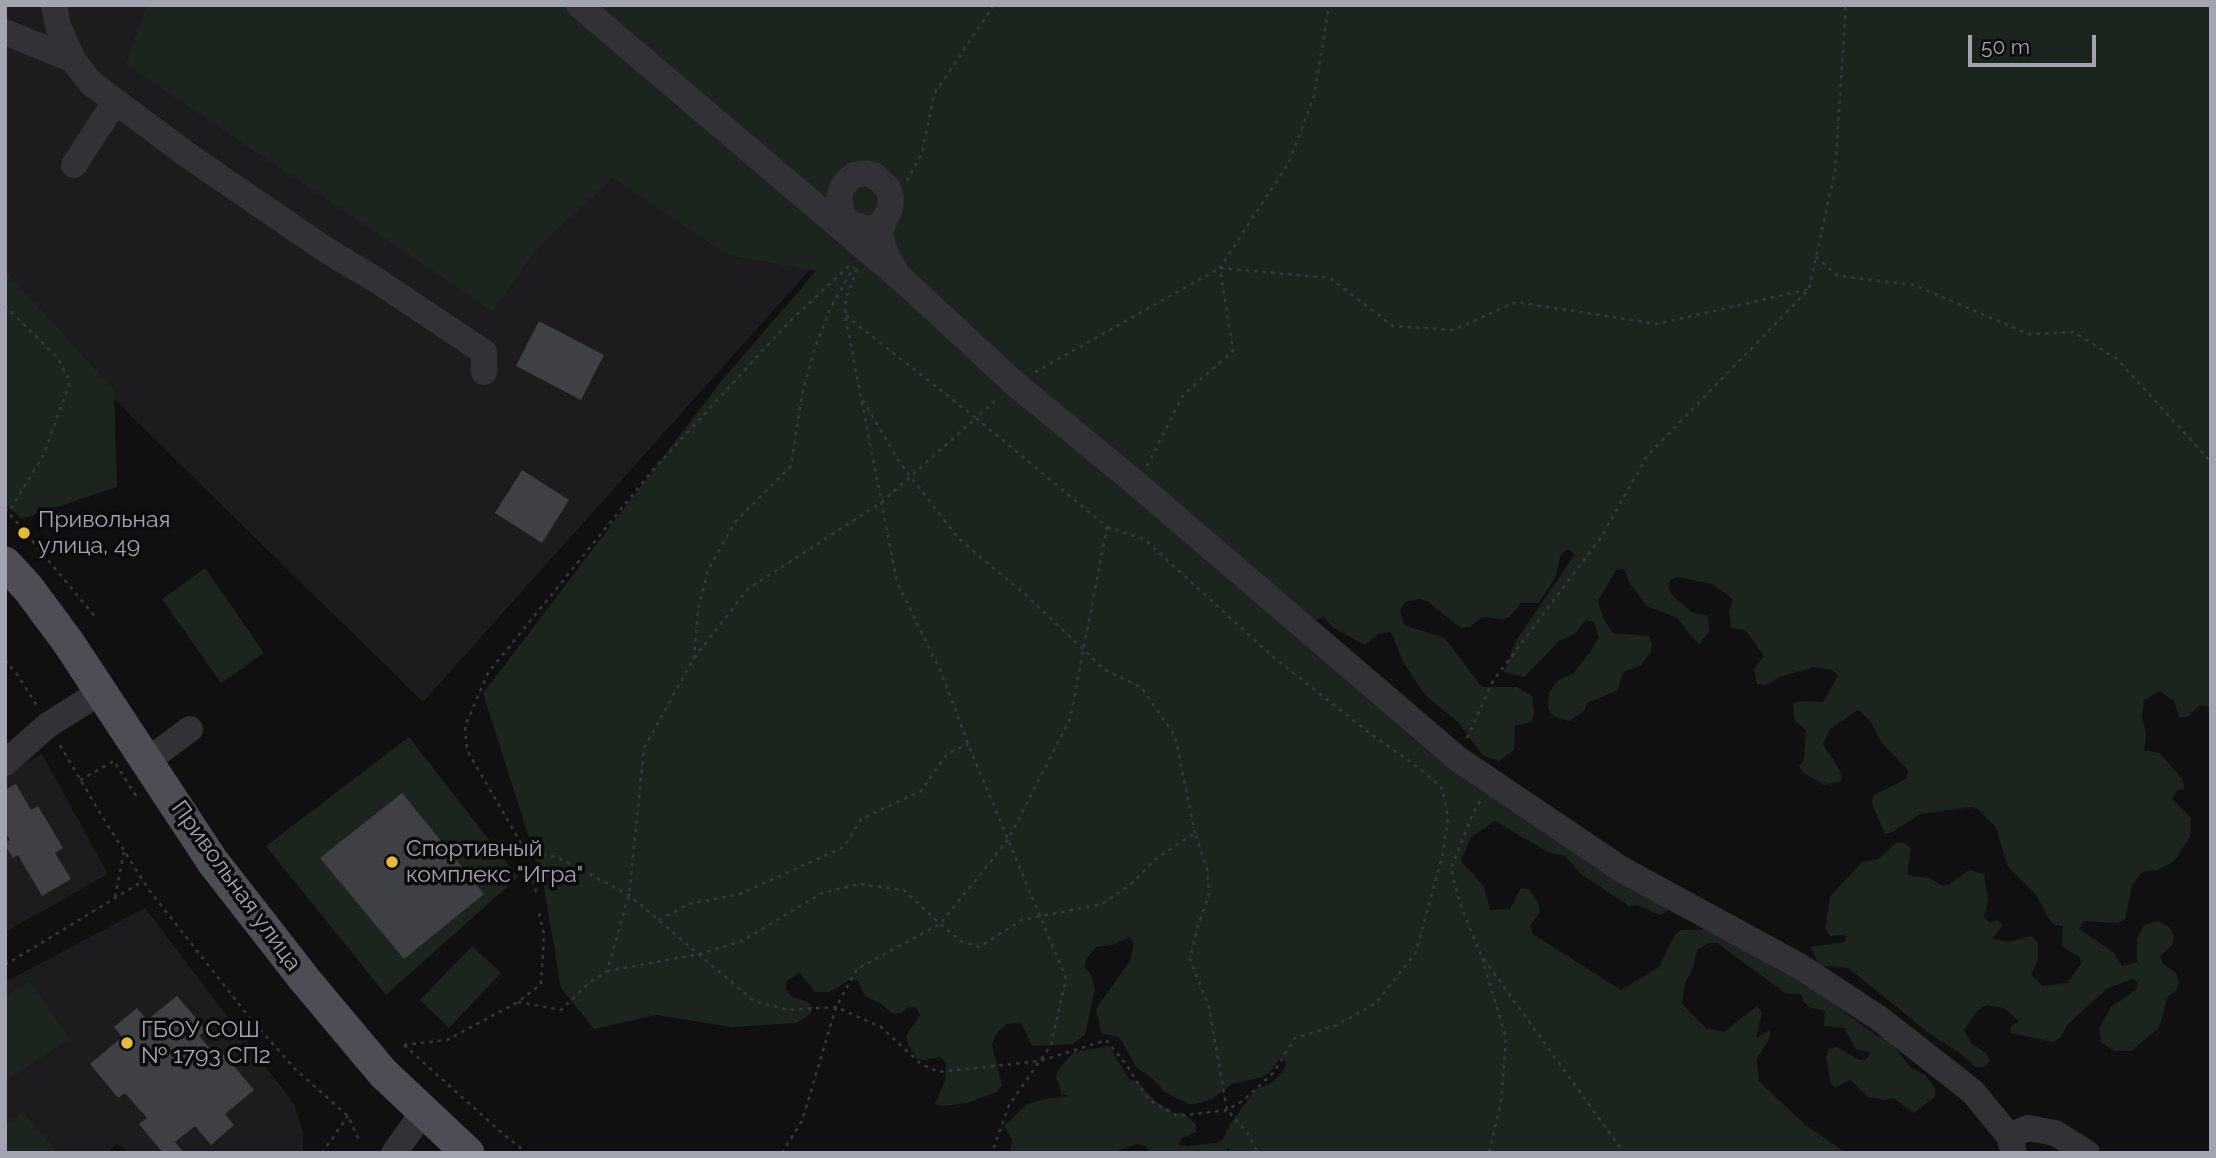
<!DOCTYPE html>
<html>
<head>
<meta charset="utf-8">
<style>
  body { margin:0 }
  #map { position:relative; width:2216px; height:1158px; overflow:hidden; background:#101011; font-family:Raleway,sans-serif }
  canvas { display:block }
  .frame { position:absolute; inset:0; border:7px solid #a2a5b1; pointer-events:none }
  .scale { position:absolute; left:1968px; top:35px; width:128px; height:32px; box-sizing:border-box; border:4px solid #a2a5b1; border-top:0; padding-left:9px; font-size:21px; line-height:24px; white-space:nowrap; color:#a2a5b1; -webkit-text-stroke:5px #0b0b0c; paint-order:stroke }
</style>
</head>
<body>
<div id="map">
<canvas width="2216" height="1158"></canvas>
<div class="frame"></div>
<div class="scale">50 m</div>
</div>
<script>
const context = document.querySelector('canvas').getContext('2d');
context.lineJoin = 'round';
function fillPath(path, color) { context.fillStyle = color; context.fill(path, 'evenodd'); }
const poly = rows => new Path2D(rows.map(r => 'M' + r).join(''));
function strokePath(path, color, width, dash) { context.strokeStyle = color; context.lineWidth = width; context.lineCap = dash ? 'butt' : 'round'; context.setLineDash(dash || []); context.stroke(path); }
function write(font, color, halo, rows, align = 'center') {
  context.font = font + ' Raleway,sans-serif'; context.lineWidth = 7; context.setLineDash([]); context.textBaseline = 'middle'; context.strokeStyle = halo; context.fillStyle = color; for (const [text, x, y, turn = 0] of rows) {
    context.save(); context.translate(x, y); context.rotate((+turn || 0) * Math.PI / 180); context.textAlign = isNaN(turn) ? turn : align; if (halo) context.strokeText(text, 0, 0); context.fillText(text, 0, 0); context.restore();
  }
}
fillPath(poly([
  [5,5,980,5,815,264,423,702,134,419,5,285],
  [42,754,108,874,5,932,5,775],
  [145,908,294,1104,303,1132,303,1153,129,1153,117,1144,107,1153,5,1153,5,982]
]), '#1c1c1e');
fillPath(poly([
  [147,5,2211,5,2211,391,2209,393,2211,398,2211,709,2209,707,2200,705,2188,717,2179,717,2174,701,2160,691,2144,700,2142,717,2146,734,2144,750,2160,753,2183,780,2184,789,2176,791,2172,799,2191,818,2190,838,2174,861,2158,870,2142,872,2132,886,2125,919,2117,923,2084,921,2079,929,2113,952,2122,966,2137,962,2137,939,2144,925,2159,921,2170,928,2174,936,2172,945,2160,956,2163,964,2176,973,2179,982,2176,991,2168,996,2159,1028,2131,1051,2114,1051,2101,1042,2099,1028,2111,1007,2137,989,2137,982,2133,979,2108,988,2068,1024,2060,1038,2053,1042,2010,1033,2012,1025,2019,1021,2004,1008,1987,1005,1979,1009,1964,1030,1972,1044,1986,1053,1990,1061,1983,1067,1975,1067,1963,1055,1930,1034,1848,968,1822,966,1817,961,1811,947,1845,942,1846,935,1830,936,1825,929,1830,897,1862,862,1878,859,1896,843,1904,843,1911,848,1907,875,1930,878,1942,886,1950,884,1969,870,1984,874,1988,901,1984,917,1990,923,1997,920,2003,925,1992,938,2008,942,2031,936,2038,942,2038,960,2031,975,2043,986,2067,983,2081,965,2080,958,2062,946,2063,926,2055,925,2049,919,2036,895,2008,867,1996,828,1979,810,1971,807,1920,814,1893,832,1885,834,1872,804,1873,796,1907,778,1908,770,1882,743,1870,721,1858,710,1830,729,1823,744,1841,772,1841,781,1824,785,1803,773,1799,766,1804,759,1806,730,1794,720,1793,704,1800,701,1823,702,1838,676,1832,670,1814,667,1780,677,1766,685,1757,684,1754,669,1764,656,1746,631,1731,627,1729,610,1733,599,1712,584,1678,577,1670,580,1669,588,1673,596,1692,612,1708,616,1709,632,1699,645,1677,618,1647,606,1630,584,1624,569,1616,570,1598,601,1603,617,1613,633,1649,636,1652,644,1651,652,1640,666,1623,672,1618,690,1587,703,1584,711,1569,721,1553,716,1548,709,1549,692,1559,680,1574,673,1590,652,1599,637,1594,622,1586,620,1575,634,1559,641,1524,677,1504,672,1515,642,1575,554,1568,549,1561,554,1555,578,1539,603,1521,603,1510,617,1502,619,1483,617,1469,627,1461,628,1428,602,1420,599,1405,602,1400,610,1404,625,1445,638,1482,687,1517,687,1532,696,1534,713,1531,722,1515,726,1514,750,1499,761,1483,756,1458,722,1426,696,1403,662,1391,632,1379,634,1365,645,1334,628,1323,617,1315,621,1334,653,1670,903,1668,911,1660,915,1637,905,1629,906,1581,874,1565,856,1548,852,1495,821,1471,837,1461,861,1484,886,1490,910,1510,909,1521,888,1529,889,1538,903,1540,912,1530,926,1533,934,1621,990,1659,967,1675,935,1681,930,1716,929,1776,961,1874,1034,1890,1041,1911,1068,1925,1075,1935,1088,1935,1097,1914,1113,1893,1098,1884,1100,1868,1097,1850,1080,1835,1088,1830,1081,1826,1057,1829,1049,1837,1047,1859,1060,1866,1059,1871,1053,1856,1049,1844,1028,1824,1026,1825,1011,1809,1007,1803,1001,1801,994,1785,993,1717,943,1709,943,1697,950,1693,968,1685,983,1682,1004,1707,1029,1724,1032,1757,1006,1762,1013,1756,1038,1770,1030,1769,1039,1757,1059,1759,1081,1804,1124,1846,1153,1232,1153,1228,1149,1225,1153,1151,1153,1145,1146,1136,1144,1121,1150,1104,1153,1007,1153,1011,1148,1012,1139,1004,1126,1027,1104,1044,1099,1068,1096,1062,1094,1056,1077,1058,1070,1074,1052,1109,1046,1129,1079,1136,1081,1159,1104,1174,1113,1183,1113,1196,1124,1196,1132,1182,1138,1179,1145,1187,1146,1216,1143,1223,1139,1230,1124,1255,1090,1271,1083,1283,1071,1286,1063,1281,1057,1269,1073,1262,1077,1232,1084,1211,1099,1196,1104,1188,1104,1165,1092,1153,1079,1136,1067,1123,1043,1118,1037,1101,1033,1096,1009,1130,961,1134,944,1130,937,1112,945,1096,947,1086,960,1085,968,1091,975,1095,990,1085,1035,1072,1044,1032,1046,1021,1023,1006,1024,994,1037,992,1045,1002,1085,997,1092,967,1103,943,1106,935,1104,945,1080,946,1063,940,1057,925,1060,917,1059,908,1044,906,1036,920,1015,916,1008,908,1007,901,1013,893,1014,880,1003,865,996,858,981,851,979,830,992,815,992,799,972,786,982,786,990,791,996,808,1002,813,1008,809,1015,796,1023,731,1027,656,1015,594,1029,561,988,543,882,483,693,723,379,816,271,728,255,613,178,540,245,492,311,126,64],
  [5,271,114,390,117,487,22,519,5,504],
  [205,568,264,653,221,683,162,599],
  [409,737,518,877,386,995,266,846],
  [472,946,501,973,449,1028,420,1000],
  [30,981,69,1039,5,1081,5,997],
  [22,1112,23,1112,58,1153,5,1153,5,1126]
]), '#1c241e');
fillPath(poly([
  [539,321,604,355,581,400,516,366],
  [522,470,569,500,542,543,495,513],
  [16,784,31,810,38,806,63,848,55,853,71,879,42,896,18,855,13,858,5,845,5,843,10,840,5,832,5,790],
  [402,793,484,894,404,959,320,858],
  [177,996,206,1030,199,1036,219,1059,224,1054,254,1090,225,1114,234,1125,211,1145,195,1126,175,1142,184,1153,163,1153,139,1124,147,1118,125,1093,118,1098,90,1064,122,1037,114,1027,137,1008,147,1020]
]), '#3f4044');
strokePath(poly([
  [907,181,922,153,934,94,994,5],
  [1816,257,1838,276,1914,285,2029,334,2074,332,2117,359,2211,462],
  [857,269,846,298,845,315,897,582,941,672,968,744,1066,978,1051,1045,1009,1105,992,1153],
  [5,306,58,358,70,382,44,454,9,512],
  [1035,372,1220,268,1330,278,1393,326,1453,330,1516,302,1657,324,1809,289],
  [863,400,900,463,959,539,1027,596,1105,670,1141,687,1175,736,1195,833],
  [1147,466,1183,395,1233,351,1220,268,1289,162,1314,96,1329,5],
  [5,508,97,619],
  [694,658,749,588,882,502,976,418,845,315],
  [5,660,19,677,37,706],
  [1467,738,1493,681,1602,536,1647,456,1809,289,1835,171,1846,5],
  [60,745,100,813,149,890,250,1018,295,1069,348,1116,360,1142],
  [80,780,114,761,138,799],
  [1480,801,1473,813,1451,869,1461,906,1481,955,1624,1153],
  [526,852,557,857,629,895,754,1001,788,1010,836,1007,881,1027,921,1064,939,1072,1040,1061,1106,1040,1126,1064,1148,1099,1177,1116,1227,1110,1244,1100,1274,1072,1295,1038,1335,1026,1376,1003,1416,952,1443,853,1448,817,1442,788,1419,768,1368,732,1272,656,1144,539,1107,527],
  [536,892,526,852,467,750,465,726,488,673,652,471,789,322,850,265],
  [115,897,124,852],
  [659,920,688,904,740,894,844,847,861,819,921,791,947,754,968,744],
  [1482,958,1506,1038,1501,1102,1489,1153],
  [5,965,143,881],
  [607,971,700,954,742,941,822,893,859,884,904,890,940,924,961,941,979,947,1022,920,1102,904,1130,885,1157,858,1195,833,1207,869,1209,895,1198,926,1190,959,1209,1007,1227,1110,1247,1132,1258,1153],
  [518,1002,561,1010,589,983,607,971,629,895,644,748,694,658,698,610,708,570,735,522,791,466,802,394,815,348,830,309,854,267],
  [404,1045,447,1040,518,1002,541,984,544,934,539,913],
  [404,1045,503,1134,527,1153],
  [322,1153,348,1116],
  [782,1153,802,1121,836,1007,857,969,940,924,1008,840,1070,719,1107,527,976,418,998,398]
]), '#37383d', 2.5, [3.5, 5]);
strokePath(poly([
  [54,5,58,26,73,60,91,83,186,154,326,250,373,278,484,352,484,372],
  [579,5,905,282,1014,383,1138,485,1458,759,1621,869,1801,967,1880,1019,1973,1092,2009,1136,2014,1153],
  [5,32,73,60],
  [74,165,115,102],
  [885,219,878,226,868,229,848,223,842,213,839,198,842,188,848,180,854,175,866,173,874,175,888,188,891,197,890,208,880,231,883,246,889,261,895,270],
  [147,761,190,729],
  [5,763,48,725,102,691],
  [2009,1136,2028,1128,2055,1133,2087,1153],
  [394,1153,424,1111]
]), '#313136', 26);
strokePath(poly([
  [5,563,28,588,68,642,213,862,305,980,383,1073,468,1153]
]), '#4d4e55', 33);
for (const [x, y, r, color] of [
  [24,533,7,"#e9bb30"],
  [392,862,7,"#e9bb30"],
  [127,1043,7,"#e9bb30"]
]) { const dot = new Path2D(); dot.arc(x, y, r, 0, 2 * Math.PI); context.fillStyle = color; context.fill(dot); strokePath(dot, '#0b0b0c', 2.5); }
write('23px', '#a2a5b1', '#0b0b0c', [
  ["Привольная",38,520],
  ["улица, 49",38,546],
  ["Спортивный",406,849],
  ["комплекс \"Игра\"",406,875],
  ["ГБОУ СОШ",141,1030],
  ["№ 1793 СП2",141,1056]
], 'left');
write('23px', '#a2a5b1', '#0b0b0c', [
  ["Привольная улица",236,886,54]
]);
</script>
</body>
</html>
